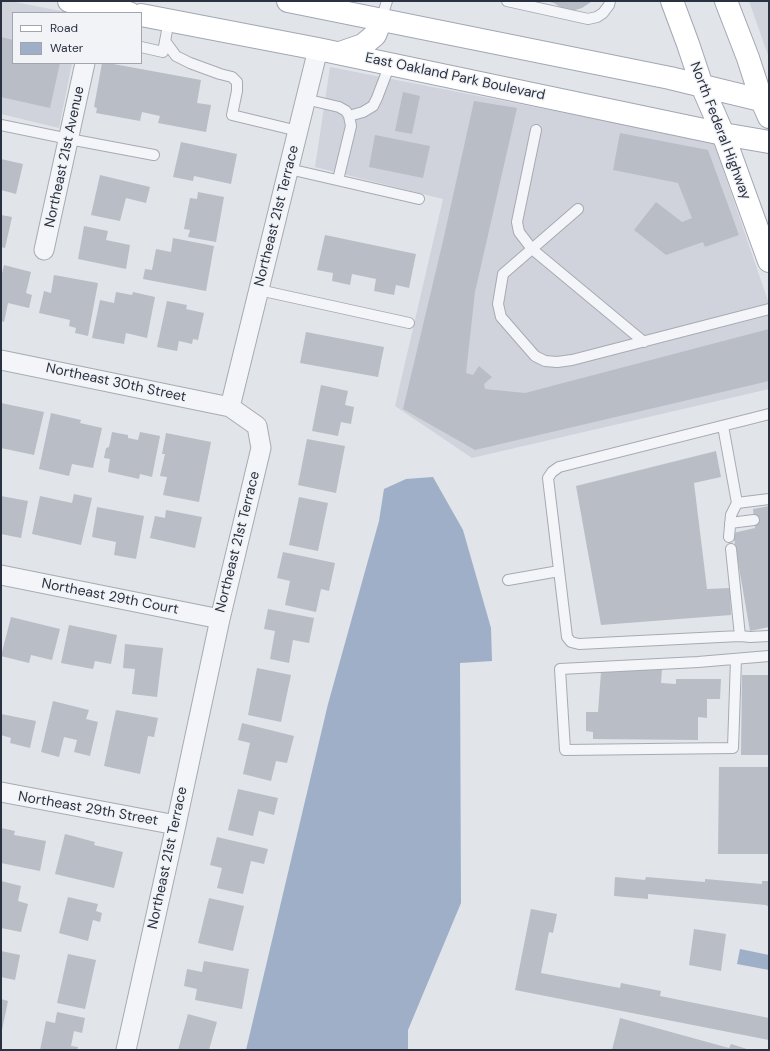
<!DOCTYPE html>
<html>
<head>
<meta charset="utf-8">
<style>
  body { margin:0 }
  #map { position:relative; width:770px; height:1051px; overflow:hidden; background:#e1e4e9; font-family:"DM Sans",sans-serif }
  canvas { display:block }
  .frame { position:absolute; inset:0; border:2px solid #2a3140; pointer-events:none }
  .legend { position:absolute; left:12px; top:12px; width:130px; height:52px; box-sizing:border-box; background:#f1f3f7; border:1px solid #a1a5ae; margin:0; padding:5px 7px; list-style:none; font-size:12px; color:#2a3140 }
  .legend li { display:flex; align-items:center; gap:8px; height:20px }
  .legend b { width:20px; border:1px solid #a1a5ae }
</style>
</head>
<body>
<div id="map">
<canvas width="770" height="1051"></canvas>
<div class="frame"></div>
<ul class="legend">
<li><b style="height:5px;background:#fff"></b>Road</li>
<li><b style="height:11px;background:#9eafc7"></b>Water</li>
</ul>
</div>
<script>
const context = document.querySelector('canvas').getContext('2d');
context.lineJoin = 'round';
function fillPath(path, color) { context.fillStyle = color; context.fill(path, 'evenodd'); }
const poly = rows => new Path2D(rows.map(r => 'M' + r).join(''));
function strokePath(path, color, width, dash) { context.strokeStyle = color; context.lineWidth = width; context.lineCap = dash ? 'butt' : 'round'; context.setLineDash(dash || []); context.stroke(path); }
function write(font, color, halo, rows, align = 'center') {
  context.font = font + ' "DM Sans",sans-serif'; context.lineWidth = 3; context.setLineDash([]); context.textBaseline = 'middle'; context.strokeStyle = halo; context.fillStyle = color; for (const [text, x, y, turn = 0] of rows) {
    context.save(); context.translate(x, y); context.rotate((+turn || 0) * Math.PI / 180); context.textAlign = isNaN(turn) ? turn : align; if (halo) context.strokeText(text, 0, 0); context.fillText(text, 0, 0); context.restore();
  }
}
fillPath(poly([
  [1,1,10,1,71,13,13,13,13,63,72,63,59,128,1,114],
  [749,1,769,1,769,58],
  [330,67,673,134,714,143,769,304,769,389,472,458,395,406,443,199,315,167]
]), '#d0d3db');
fillPath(poly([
  [433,477,463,530,491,628,492,661,460,663,461,903,408,1030,408,1050,246,1050,328,704,379,521,384,489,406,479],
  [740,949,769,955,769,970,737,964]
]), '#9eafc7');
fillPath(poly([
  [546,1,592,1,588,4,582,8,575,10,567,10,560,7,554,3],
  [1,37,13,40,13,63,60,63,50,108,1,97],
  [102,63,108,63,201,80,197,103,211,105,206,132,158,123,160,116,142,112,140,121,96,113,97,108,94,107],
  [403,92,420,96,412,134,395,131],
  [474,101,517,108,475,292,466,373,473,375,479,366,492,377,484,384,485,389,525,393,769,329,769,381,475,450,403,409,443,241],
  [620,133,708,150,739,235,705,247,703,242,666,255,634,230,656,202,682,222,692,218,678,183,613,170],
  [375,135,430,146,423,178,369,167],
  [181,142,237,154,231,184,194,176,193,181,173,177],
  [1,159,23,164,16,194,1,190],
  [100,175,150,187,146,203,126,198,120,221,91,215],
  [198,192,224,197,216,242,188,237,190,230,184,229,190,198,197,199],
  [1,215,12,217,5,248,1,247],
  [84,226,108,231,106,240,130,245,126,269,78,259],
  [325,235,416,254,409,288,396,285,394,295,374,291,376,279,352,274,350,285,332,281,333,273,317,270],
  [173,238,214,246,206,291,143,279,145,269,152,270,156,249,171,252],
  [4,265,31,272,26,293,32,295,29,308,8,303,4,322,1,321,1,278],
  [54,275,98,283,88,336,75,333,76,328,69,326,70,320,39,313,44,291,51,293],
  [116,292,132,295,133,292,155,297,147,338,126,333,124,344,92,338,100,300,114,303],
  [167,301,187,305,186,309,204,313,198,340,193,339,192,344,179,341,177,351,157,347],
  [306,332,384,347,378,377,300,363],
  [321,385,348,391,345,405,354,407,351,424,341,422,338,436,312,431],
  [1,403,44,412,34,455,1,448],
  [51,413,81,420,80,423,102,428,93,468,72,464,69,476,39,469],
  [112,432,128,435,128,438,138,440,140,432,160,436,152,477,140,474,139,479,108,472,110,459,104,458,106,448,109,447],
  [166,433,211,442,199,502,163,495,167,477,160,476,165,454,162,454],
  [307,439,345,446,336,493,298,485],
  [716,451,721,477,694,483,707,589,730,588,731,615,601,625,576,486],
  [74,494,92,498,81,545,32,534,40,496,72,503],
  [1,496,28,501,21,538,1,534],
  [299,497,328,503,318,551,289,545],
  [769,506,769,627,750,631,733,533,755,528,753,509],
  [97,507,144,516,136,559,114,555,116,542,92,537],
  [166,510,202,517,195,548,150,538,155,516,165,518],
  [283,552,335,563,329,591,321,589,316,612,285,605,290,581,277,578],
  [268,609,314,618,309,643,293,640,289,663,270,659,275,631,264,629],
  [11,617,60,629,52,660,31,655,29,663,1,656],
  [69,625,117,635,111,664,95,661,93,669,61,663],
  [125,644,163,648,157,697,132,694,135,669,123,668],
  [257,668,291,675,281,722,248,715],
  [662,669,661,683,676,684,676,679,721,679,720,699,707,699,707,718,698,717,698,740,593,739,593,732,586,731,586,712,598,712,601,672],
  [742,675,769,675,769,755,741,755],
  [53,701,89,710,86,719,98,722,90,756,74,752,77,740,64,737,59,757,41,752],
  [116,710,158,718,154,737,148,736,140,774,104,766],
  [1,714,36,721,30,748,10,743,11,738,1,735],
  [242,723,294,736,287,763,276,761,271,781,243,774,250,743,238,740],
  [719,767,769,767,769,854,718,854],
  [238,789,278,798,274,815,259,811,253,836,228,830],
  [1,828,15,831,14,835,46,841,40,871,1,863],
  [65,834,95,842,94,845,123,852,114,888,55,874],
  [217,837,268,849,264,864,251,861,243,894,217,888,222,868,210,865],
  [615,877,645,880,646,877,705,882,705,879,762,884,762,881,769,881,769,907,766,905,648,894,648,899,614,896],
  [1,881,21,886,18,901,28,904,21,932,1,928],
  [68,897,98,904,96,911,102,913,100,922,93,920,88,941,59,933],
  [209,898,244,906,233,951,198,943],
  [531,909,557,914,553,933,549,932,541,973,620,988,621,983,661,991,660,996,769,1018,769,1040,515,990],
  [694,929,726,934,721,971,689,965],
  [1,951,20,955,15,980,1,977],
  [68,954,96,960,85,1009,57,1003],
  [204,961,249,969,242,1009,195,1000,197,989,184,986,187,969,202,972],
  [1,999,8,1001,2,1030,1,1030],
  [57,1012,85,1018,82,1033,74,1031,71,1046,78,1047,77,1050,40,1050,46,1021,55,1023],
  [188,1014,217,1022,209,1050,178,1050],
  [620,1018,729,1048,731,1044,750,1050,612,1050]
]), '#b9bdc6');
const lane = poly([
  [507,1,588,19,597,17,603,13,609,5,610,1],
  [381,20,387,1],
  [165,41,176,56,190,63,220,74,232,77,237,82,237,91,232,115,298,131],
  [141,47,163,52,169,20],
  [305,99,339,107,346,111,349,116,351,126,338,180],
  [349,116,363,112,373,106,377,98,390,64],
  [1,125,69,139,154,155],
  [536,130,517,222,519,232,532,249,644,342],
  [289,169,419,199],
  [578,209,503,274,498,304,501,317,535,356,545,361,557,362,572,360,769,309],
  [259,290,409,323],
  [769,414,559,467,552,472,548,478,567,637,571,642,579,644,740,636,750,637,769,636],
  [723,426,737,503,731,515,729,537],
  [737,503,769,499],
  [730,523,754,520],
  [731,549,740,636],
  [508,580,559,571],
  [736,659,733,748,565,750,560,669,698,662,769,656]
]);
const street = poly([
  [44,250,85,63],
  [1,360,230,407],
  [1,575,220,619],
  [1,792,176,825],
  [126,1050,176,825,220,619,261,448,257,426,230,407,318,49]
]);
const primary = poly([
  [69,1,129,13],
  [288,1,670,78,769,102],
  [672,1,688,44,702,86,723,134,769,261],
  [726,1,748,58,762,101,769,117],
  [141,15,318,49,723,134,769,142],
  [340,53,363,45,375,35,381,20]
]);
strokePath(lane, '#a6abb3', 12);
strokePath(street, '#a6abb3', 21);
strokePath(primary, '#a1a7b4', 24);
strokePath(lane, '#f4f5f8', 10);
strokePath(street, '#f4f5f8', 19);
strokePath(primary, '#fff', 22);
write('14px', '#2a3140', '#f1f3f7', [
  ["East Oakland Park Boulevard",455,77,12],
  ["North Federal Highway",720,131,69],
  ["Northeast 21st Avenue",65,157,-78],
  ["Northeast 21st Terrace",277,216,-76],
  ["Northeast 30th Street",116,383,12],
  ["Northeast 21st Terrace",238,542,-76],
  ["Northeast 29th Court",110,597,11],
  ["Northeast 29th Street",88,809,10],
  ["Northeast 21st Terrace",168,858,-78]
]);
</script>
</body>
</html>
